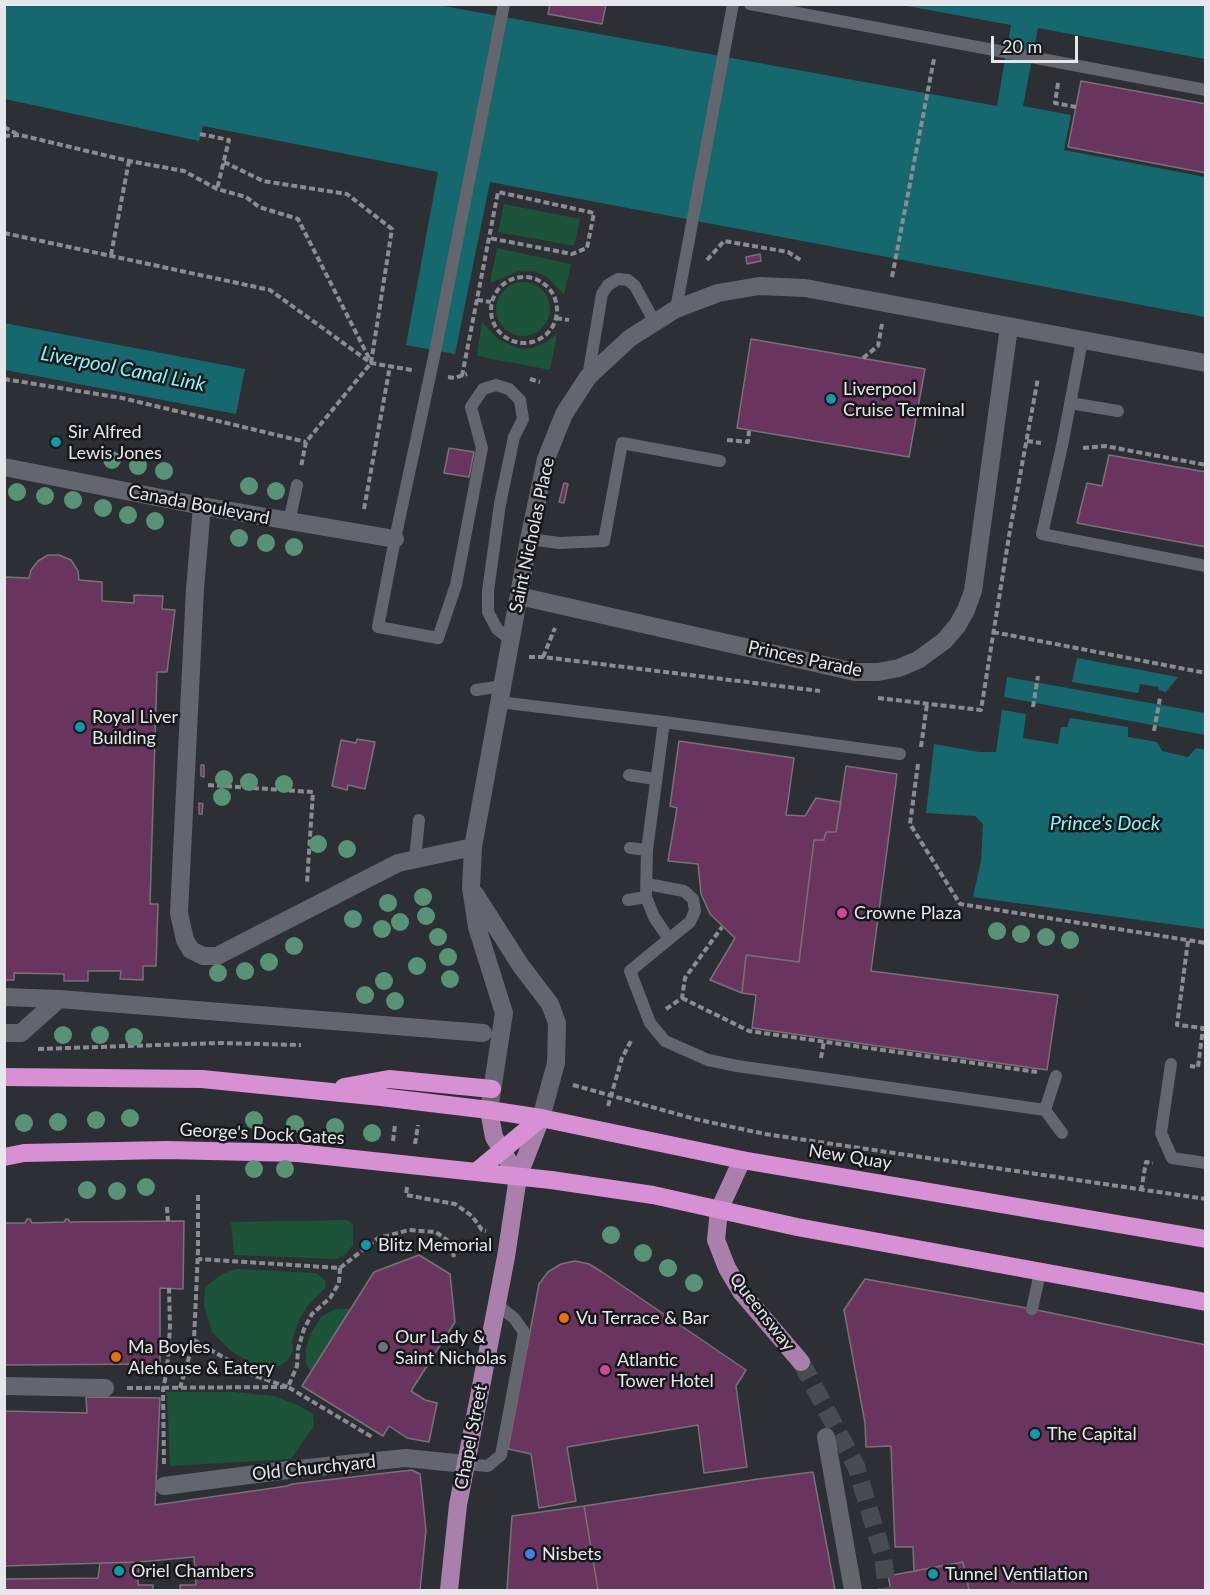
<!DOCTYPE html>
<html>
<head>
<meta charset="utf-8">
<style>
  body { margin:0 }
  #map { position:relative; width:1210px; height:1595px; overflow:hidden; background:#2c2f34; font-family:Lato,sans-serif }
  canvas { display:block }
  .frame { position:absolute; inset:0; border:6px solid #e5e7eb; pointer-events:none }
  .scale { position:absolute; left:991px; top:36px; width:87px; height:27px; box-sizing:border-box; border:3px solid #e5e7eb; border-top:0; padding-left:8px; font-size:18px; line-height:21px; white-space:nowrap; color:#e5e7eb; -webkit-text-stroke:4px #161719; paint-order:stroke }
</style>
</head>
<body>
<div id="map">
<canvas width="1210" height="1595"></canvas>
<div class="frame"></div>
<div class="scale">20 m</div>
</div>
<script>
const context = document.querySelector('canvas').getContext('2d');
context.lineJoin = 'round';
function fillPath(path, color) { context.fillStyle = color; context.fill(path, 'evenodd'); }
const poly = rows => new Path2D(rows.map(r => 'M' + r).join(''));
function strokePath(path, color, width, dash) { context.strokeStyle = color; context.lineWidth = width; context.lineCap = dash ? 'butt' : 'round'; context.setLineDash(dash || []); context.stroke(path); }
function write(font, color, halo, rows, align = 'center') {
  context.font = font + ' Lato,sans-serif'; context.lineWidth = 5; context.setLineDash([]); context.textBaseline = 'middle'; context.strokeStyle = halo; context.fillStyle = color; for (const [text, x, y, turn = 0] of rows) {
    context.save(); context.translate(x, y); context.rotate((+turn || 0) * Math.PI / 180); context.textAlign = isNaN(turn) ? turn : align; if (halo) context.strokeText(text, 0, 0); context.fillText(text, 0, 0); context.restore();
  }
}
fillPath(poly([
  [504,204,580,219,574,246,498,232],
  [497,248,571,264,564,295,546,276,534,271,519,271,490,283],
  '496 309a27 27 0 1 1 54 0a27 27 0 1 1-54 0Z',
  [482,322,499,340,521,349,532,348,545,343,557,334,550,370,477,356],
  [347,1220,353,1225,353,1245,345,1255,336,1259,234,1255,231,1222],
  [237,1269,316,1273,325,1280,326,1287,307,1306,298,1323,292,1340,293,1351,288,1360,275,1369,262,1370,231,1351,212,1332,204,1306,205,1287,222,1274],
  [335,1309,351,1309,311,1372,306,1363,306,1348,311,1333,321,1317],
  [167,1392,234,1392,274,1396,300,1406,313,1414,314,1426,291,1459,170,1466]
]), '#1c5439');
fillPath(poly([
  [5,5,1205,5,1205,317,490,182,455,354,406,345,438,172,203,126,199,141,5,99],
  [4,323,245,369,236,414,5,370],
  [1077,658,1178,677,1166,692,1158,690,1159,687,1140,684,1138,693,1072,682],
  [1007,677,1205,713,1205,735,1004,697],
  [1002,710,1026,714,1023,738,1058,744,1061,727,1067,727,1070,718,1128,727,1128,737,1157,742,1162,751,1188,757,1196,748,1205,750,1205,929,973,897,981,861,983,824,975,816,926,813,934,744,979,752,996,752]
]), '#15686d');
fillPath(poly([
  [896,4,1011,25,997,106,438,5],
  [1038,28,1205,59,1205,177,1064,150,1071,115,1023,106]
]), '#2c2f34');
const building = poly([
  [550,4,606,4,602,24,548,14,550,4],
  [1081,81,1206,104,1206,173,1068,147,1081,81],
  [760,254,761,261,747,264,746,257,760,254],
  [751,339,925,369,909,457,737,428,751,339],
  [449,448,474,452,469,477,444,473,449,448],
  [1109,455,1206,472,1206,547,1077,523,1087,483,1102,486,1109,455],
  [564,483,568,484,564,503,559,502,564,483],
  [48,555,59,555,71,560,78,571,79,580,102,582,102,601,134,603,134,595,163,596,162,609,175,610,167,672,157,672,150,904,158,904,156,966,143,966,143,980,120,979,121,971,88,971,88,981,64,981,64,974,14,973,14,980,4,980,5,577,29,578,31,570,38,561,48,555],
  [357,739,375,742,365,789,348,785,347,790,332,786,341,740,356,743,357,739],
  [679,741,794,758,786,815,805,816,816,798,841,802,836,832,826,832,824,840,814,840,799,962,746,955,742,993,710,980,735,938,710,914,701,894,698,864,668,861,677,808,670,806,679,741],
  [201,765,204,765,204,777,201,776,201,765],
  [846,766,897,774,871,971,1058,995,1047,1070,752,1028,756,995,742,993,746,955,799,962,814,840,824,840,826,832,836,832,846,766],
  [199,803,203,804,202,814,199,814,199,803],
  [27,1219,30,1219,32,1223,64,1222,66,1219,68,1219,70,1222,184,1221,183,1289,160,1288,160,1364,4,1365,4,1223,25,1223,27,1219],
  [419,1255,450,1274,455,1322,411,1391,425,1400,437,1403,429,1442,407,1438,389,1426,383,1436,302,1386,374,1272,419,1255],
  [575,1261,589,1264,602,1272,746,1370,736,1386,747,1467,704,1473,698,1425,567,1447,576,1501,539,1508,531,1454,508,1449,539,1284,548,1272,561,1264,575,1261],
  [865,1279,1032,1309,1206,1345,1206,1590,969,1590,963,1562,914,1571,913,1547,895,1547,891,1446,866,1447,865,1423,844,1310,865,1279],
  [86,1397,160,1398,155,1505,287,1486,292,1484,412,1470,420,1474,426,1530,420,1590,180,1590,180,1585,196,1585,194,1557,139,1562,4,1566,4,1411,87,1413,86,1397],
  [813,1472,835,1590,598,1590,584,1506,758,1479,813,1472],
  [584,1506,598,1590,507,1590,512,1516,584,1506],
  [139,1562,138,1585,153,1585,153,1590,4,1590,4,1579,98,1578,100,1563,139,1562],
  [963,1562,969,1590,891,1590,888,1576,963,1562]
]);
fillPath(building, '#69355f');
strokePath(building, '#787277', 1.5);
strokePath(poly([
  [801,1362,856,1466,883,1556,887,1590]
]), '#484b4f', 18, [18, 9]);
strokePath(poly([
  [1058,83,1055,103,1076,107],
  [4,127,17,134],
  [200,134,229,140,217,189],
  [4,136,20,135,129,161,184,171,217,189,246,197,259,207,298,219,371,362],
  [224,162,263,181,347,194,392,229,371,363,306,442,301,467],
  [4,233,270,290,371,363,412,370],
  [111,255,129,161],
  [707,260,724,241,788,252,802,261],
  [892,277,934,59],
  '491 310a33 33 0 1 1 66 0a33 33 0 1 1-66 0Z',
  [477,300,491,302],
  [556,318,569,320],
  [863,358,878,346,882,324],
  [462,376,498,192,594,213,587,248,572,254,489,238],
  [448,377,454,378,467,374],
  [4,379,122,398,306,442],
  [530,379,540,382],
  [727,440,748,442,749,431],
  [1027,441,1041,443],
  [1083,448,1105,446,1206,465],
  [364,509,390,366],
  [993,632,1206,673],
  [529,657,543,657,820,691],
  [543,657,555,628],
  [878,698,981,710,1010,530,1038,378],
  [1033,707,1038,676],
  [1154,731,1160,698],
  [921,747,927,704],
  [918,764,910,824,960,904,1206,943],
  [208,785,313,792,307,883],
  [1188,941,1177,1025,1203,1028,1198,1067,1190,1066],
  [682,998,749,1031,1037,1072],
  [666,1009,682,998,685,978,722,927],
  [38,1049,219,1043,301,1045],
  [821,1058,824,1041],
  [573,1085,695,1119,765,1134,1206,1199],
  [608,1106,622,1058,632,1039],
  [393,1141,395,1125],
  [415,1144,418,1125],
  [407,1187,406,1195,455,1204,472,1216,482,1230,486,1231],
  [1141,1191,1146,1162,1153,1163],
  [167,1207,168,1221],
  [340,1268,378,1238,409,1230,436,1232,451,1243,454,1257],
  [194,1340,255,1376,288,1387,297,1366,298,1349,304,1329,312,1314,330,1298,339,1283,340,1268,198,1259],
  [127,1388,288,1387,372,1437],
  [180,1388,194,1340,198,1251,198,1194],
  [164,1464,163,1389,167,1370,170,1327,169,1288]
]), '#8a8c91', 4, [6, 3]);
strokePath(poly([
  [504,4,434,357,395,539,378,627,438,638,456,585,482,448,471,407,483,389,496,385,509,389,520,400,523,419,514,437,500,504,488,591,488,612,497,629,511,640],
  [750,4,1206,90],
  [676,309,733,4],
  [1082,341,1062,446,1042,534,1206,566],
  [588,377,602,294,608,285,618,279,628,280,635,286,654,321],
  [1070,403,1118,411],
  [289,522,297,485],
  [529,539,559,543,604,541,622,443,720,461],
  [476,690,502,686],
  [499,702,664,722,900,754],
  [664,722,647,850,646,897,654,917,669,939,630,971,650,1023,665,1041,708,1060,737,1066,1045,1110,1056,1076],
  [629,775,655,779],
  [630,848,647,850],
  [415,858,419,820],
  [647,884,684,891,693,899,695,911,690,922,669,939],
  [628,900,646,897],
  [1171,1064,1161,1133,1172,1158,1206,1163],
  [1045,1110,1062,1133],
  [1032,1309,1040,1273],
  [465,1464,488,1466,501,1455,524,1332,514,1318,496,1304]
]), '#63676d', 12);
strokePath(poly([
  [4,467,202,506,395,539],
  [202,506,195,589,179,913,185,940,191,950,203,956,217,956,398,863,473,847],
  [519,596,855,672,878,672,899,668,918,660,944,641,957,626,966,610,973,591,1009,327],
  [475,894,521,966,550,1004,557,1023,556,1063,541,1118],
  [4,997,59,999,483,1033],
  [4,1033,21,1033,59,999],
  [489,1110,504,1013,477,927,471,888,473,847,529,539,546,459,564,414,588,377,630,338,676,309,718,293,759,286,805,288,1206,363],
  [4,1386,105,1388],
  [826,1437,853,1590],
  [164,1486,288,1470,406,1458,465,1464]
]), '#63676d', 18);
strokePath(poly([
  [489,1110,494,1137,518,1177],
  [742,1160,719,1210,716,1240,727,1268,742,1293,801,1362],
  [449,1590,458,1505,506,1257,518,1177,541,1118]
]), '#a980ab', 18);
strokePath(poly([
  [4,1077,202,1079,381,1097,489,1110,541,1118,742,1160,1206,1239],
  [344,1087,389,1079,492,1089],
  [4,1157,24,1153,166,1150,298,1153,551,1180,653,1195,797,1227,1206,1302],
  [476,1172,541,1118]
]), '#d790d4', 18);
context.fillStyle = '#589277';
for (const [x, y] of [
  [112,460],
  [138,466],
  [164,471],
  [249,486],
  [276,491],
  [17,492],
  [45,496],
  [73,500],
  [103,508],
  [128,515],
  [155,521],
  [239,538],
  [266,543],
  [294,547],
  [224,779],
  [249,782],
  [284,784],
  [222,797],
  [318,844],
  [347,849],
  [423,897],
  [388,903],
  [426,916],
  [353,919],
  [400,922],
  [382,929],
  [997,931],
  [1021,934],
  [438,937],
  [1046,937],
  [1070,940],
  [294,946],
  [448,957],
  [269,962],
  [417,966],
  [245,971],
  [218,973],
  [450,979],
  [384,981],
  [365,995],
  [395,1001],
  [63,1035],
  [100,1035],
  [134,1037],
  [130,1118],
  [96,1120],
  [254,1120],
  [58,1122],
  [24,1123],
  [295,1124],
  [335,1127],
  [372,1133],
  [254,1169],
  [285,1169],
  [146,1187],
  [87,1190],
  [117,1191],
  [611,1235],
  [643,1253],
  [668,1268],
  [694,1283]
]) { context.beginPath(); context.arc(x, y, 9, 0, 2 * Math.PI); context.fill(); }
for (const [x, y, r, color] of [
  [831,399,6,"#0f9aa8"],
  [56,442,6,"#0f9aa8"],
  [80,727,6,"#0f9aa8"],
  [842,913,6,"#d1479c"],
  [366,1245,6,"#0f9aa8"],
  [564,1318,6,"#e8710a"],
  [383,1347,6,"#6b7280"],
  [116,1357,6,"#e8710a"],
  [605,1370,6,"#d1479c"],
  [1035,1434,6,"#0f9aa8"],
  [530,1554,6,"#3f7fe0"],
  [119,1571,6,"#0f9aa8"],
  [933,1574,6,"#0f9aa8"]
]) { const dot = new Path2D(); dot.arc(x, y, r, 0, 2 * Math.PI); context.fillStyle = color; context.fill(dot); strokePath(dot, '#161719', 2); }
write('18px', '#e5e7eb', '#161719', [
  ["Liverpool",843,389],
  ["Cruise Terminal",843,410],
  ["Sir Alfred",68,432],
  ["Lewis Jones",68,453],
  ["Royal Liver",92,717],
  ["Building",92,738],
  ["Crowne Plaza",854,913],
  ["Blitz Memorial",378,1245],
  ["Vu Terrace & Bar",576,1318],
  ["Our Lady &",395,1337],
  ["Saint Nicholas",395,1358],
  ["Ma Boyles",128,1347],
  ["Alehouse & Eatery",128,1368],
  ["Atlantic",617,1360],
  ["Tower Hotel",617,1381],
  ["The Capital",1047,1434],
  ["Nisbets",542,1554],
  ["Oriel Chambers",131,1571],
  ["Tunnel Ventilation",945,1574]
], 'left');
write('18px', '#e5e7eb', '#161719', [
  ["Canada Boulevard",199,505,11],
  ["Saint Nicholas Place",532,535,-78],
  ["Princes Parade",805,659,12],
  ["George's Dock Gates",262,1134,3],
  ["New Quay",850,1157,9],
  ["Queensway",762,1312,52],
  ["Chapel Street",471,1437,-79],
  ["Old Churchyard",314,1468,-6]
]);
write('italic 20px', '#8af4fc', '#161719', [
  ["Liverpool Canal Link",123,369,11],
  ["Prince's Dock",1105,824]
]);
</script>
</body>
</html>
